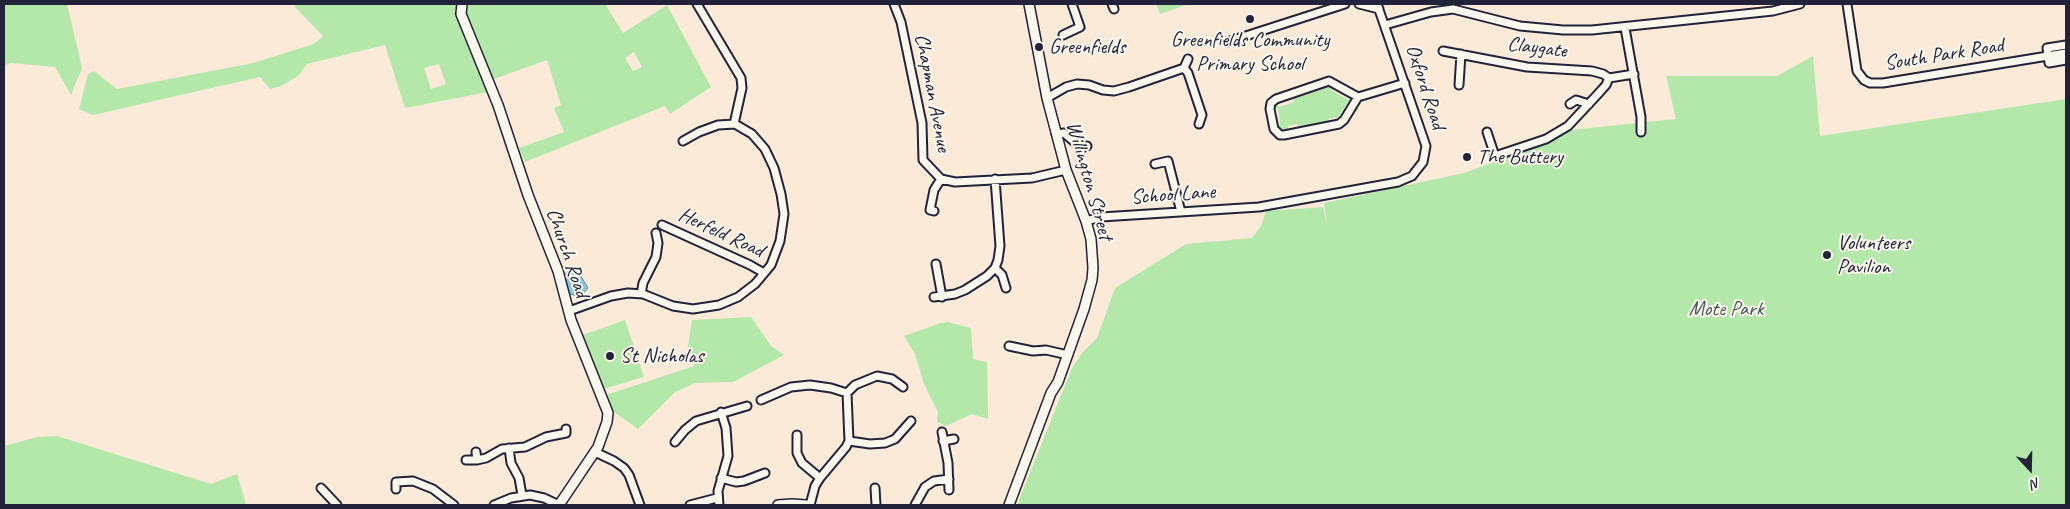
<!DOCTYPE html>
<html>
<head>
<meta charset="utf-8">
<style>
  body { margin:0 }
  #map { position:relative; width:2070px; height:509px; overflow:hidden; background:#fcead9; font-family:Caveat,sans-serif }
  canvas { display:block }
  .frame { position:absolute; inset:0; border:5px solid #22223b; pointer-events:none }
  .north { position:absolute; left:2005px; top:444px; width:50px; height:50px; -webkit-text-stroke:4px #fbf7ec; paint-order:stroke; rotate:159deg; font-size:14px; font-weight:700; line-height:20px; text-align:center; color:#22223b }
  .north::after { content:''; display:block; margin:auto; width:18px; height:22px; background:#22223b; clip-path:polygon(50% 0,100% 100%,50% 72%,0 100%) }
</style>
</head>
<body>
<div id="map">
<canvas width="2070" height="509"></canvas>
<div class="frame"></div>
<div class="north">N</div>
</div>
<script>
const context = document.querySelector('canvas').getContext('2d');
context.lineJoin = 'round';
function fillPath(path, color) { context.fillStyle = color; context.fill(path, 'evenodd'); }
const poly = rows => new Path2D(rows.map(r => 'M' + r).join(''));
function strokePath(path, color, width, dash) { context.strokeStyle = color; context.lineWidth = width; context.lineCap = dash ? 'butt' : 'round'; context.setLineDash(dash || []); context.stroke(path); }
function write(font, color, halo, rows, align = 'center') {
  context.font = font + ' Caveat,sans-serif'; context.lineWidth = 4; context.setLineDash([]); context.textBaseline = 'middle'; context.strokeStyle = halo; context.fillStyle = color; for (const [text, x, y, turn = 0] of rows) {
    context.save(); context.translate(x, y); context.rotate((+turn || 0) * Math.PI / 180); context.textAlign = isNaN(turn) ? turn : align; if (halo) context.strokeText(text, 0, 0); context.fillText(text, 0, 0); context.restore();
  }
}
fillPath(poly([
  [4,4,67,4,82,68,71,95,55,67,11,63,4,65],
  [302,4,458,4,460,23,488,92,405,108,385,45,307,64,298,76,281,86,270,89,260,77,93,115,79,109,88,74,94,71,117,89,253,63,314,44,323,36,294,6],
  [439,64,446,84,431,89,424,68],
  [467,4,605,4,623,33,667,5,711,87,670,114,665,106,525,162,519,148,564,132,554,108,561,105,547,60,491,80,465,19],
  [634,52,642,67,633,71,625,58],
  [1156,4,1189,4,1160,14],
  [1813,56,1820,136,2066,99,2066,505,1017,505,1072,368,1082,353,1097,338,1115,288,1186,244,1252,238,1261,226,1266,211,1323,207,1327,222,1324,203,1464,173,1545,143,1570,130,1676,119,1666,76,1777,76],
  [1330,84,1333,86,1331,90,1348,100,1351,96,1353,99,1352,105,1348,102,1339,116,1343,119,1339,122,1338,117,1328,119,1329,122,1298,127,1297,124,1288,126,1288,131,1280,132,1276,125,1280,124,1278,108,1273,109,1277,102,1279,107,1294,102,1293,99,1323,89,1323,87],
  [751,317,771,346,784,355,733,382,695,383,675,392,638,429,611,410,603,396,694,366,688,345,692,320],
  [625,320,644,377,600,390,580,336],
  [948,322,971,328,973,359,987,362,988,419,972,414,946,426,937,422,938,412,924,384,915,354,904,336,941,323],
  [57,436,211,484,237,474,246,505,4,505,4,446,37,437]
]), '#b3e8aa');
const water = poly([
  [570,269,579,273,588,288,580,297,567,293,563,276,570,269]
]);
fillPath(water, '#83c7e4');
strokePath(water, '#5c85a0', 1);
const minor = poly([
  [697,4,741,78,742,88,734,124],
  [894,4,901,22,922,123,923,160,941,179,955,182,1032,178,1066,170],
  [1112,4,1114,9],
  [1359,4,1379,9],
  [1847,4,1857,71,1864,80,1870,83,1883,83,2066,53],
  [1385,25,1431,12,1453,9,1520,26,1563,30,1592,30,1773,11,1800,4],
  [1625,28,1641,117,1641,132],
  [1063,35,1080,27,1072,4],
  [1227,42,1345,4],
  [2066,45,2047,48,2049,63,2066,60],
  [1443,51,1527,67,1592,71,1603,74,1609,78,1634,74],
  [1184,68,1188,73,1202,115,1199,124],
  [1459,85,1461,54],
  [1358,97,1329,81,1276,99,1271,103,1270,109,1274,129,1280,135,1284,135,1339,124,1344,120,1358,97,1405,83],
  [1047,98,1066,87,1077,84,1089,85,1103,90,1114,91,1129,87,1184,68,1188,59],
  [1570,104,1576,100,1589,104],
  [1487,132,1495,156,1546,139,1568,126,1597,95,1606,85,1609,78],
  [1056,134,1064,133,1077,144,1084,147,1087,146],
  [1155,164,1168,161,1181,212],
  [934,211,930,210,934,190,941,179],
  [1086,221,1101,217,1259,207,1398,182,1412,176,1423,162,1426,146,1377,4],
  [662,225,750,265,764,273],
  [936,264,942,297],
  [995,268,1002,275,1006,288],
  [641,294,643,283,656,257,658,243,656,233],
  [934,297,955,294,965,290,987,276,995,268,998,260,1000,246,995,179],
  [569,311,611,296,628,293,643,294,673,306,693,309,719,305,738,297,755,284,771,265,780,241,784,214,781,194,774,168,765,149,752,134,735,124,718,125,699,132,683,141],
  [1009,346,1033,351,1046,350,1068,355],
  [761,400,791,387,810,385,831,388,847,393],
  [942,432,948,463,949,490],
  [797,435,797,453,802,463,820,478],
  [849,441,870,444,885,443,895,439,911,421],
  [943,441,954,439],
  [675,442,685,430,696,421,747,406],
  [509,448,511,463,519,478,522,495],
  [476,452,477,460],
  [595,452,614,461,624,468,629,475,640,505],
  [466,460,477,460,486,458,502,449,525,447,546,437,566,433,566,429],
  [721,478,736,482,744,481,765,473],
  [321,488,337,505],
  [875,488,876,505],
  [396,489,396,482,413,481,433,489,454,505],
  [494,505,511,498,530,495,544,498,559,505],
  [690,505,717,498],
  [719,505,718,491,728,456,726,428,721,412],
  [810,505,815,486,820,478,846,447,849,441,847,393,855,385,877,376,892,379,903,387],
  [915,505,925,487,934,481,949,479]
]);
const tertiary = poly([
  [462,4,461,14,498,105,528,195,558,271,571,320,608,413,607,422,598,447,559,505],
  [778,505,792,504,806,505],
  [1009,505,1051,393,1058,382,1084,309,1092,280,1093,268,1091,239,1086,221,1066,170,1047,98,1029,4]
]);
strokePath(minor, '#22223b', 11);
strokePath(tertiary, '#22223b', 12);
strokePath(minor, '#fbf7ec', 7);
strokePath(tertiary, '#fbf7ec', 9);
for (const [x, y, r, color] of [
  [1250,19,5,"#22223b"],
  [1039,47,5,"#22223b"],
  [1467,157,5,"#22223b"],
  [1827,255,5,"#22223b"],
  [610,356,5,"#22223b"]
]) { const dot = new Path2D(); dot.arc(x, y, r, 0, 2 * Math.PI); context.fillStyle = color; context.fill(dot); strokePath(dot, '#fbf7ec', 2); }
write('21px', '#22223b', '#fbf7ec', [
  ["Greenfields Community",1250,40,"center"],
  ["Primary School",1250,64,"center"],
  ["Greenfields",1049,47],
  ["The Buttery",1477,157],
  ["Volunteers",1837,243],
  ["Pavilion",1837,267],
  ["St Nicholas",620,356]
], 'left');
write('21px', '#22223b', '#fbf7ec', [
  ["Claygate",1537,48,7],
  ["South Park Road",1944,55,-9],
  ["Oxford Road",1425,87,72],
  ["Chapman Avenue",932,93,79],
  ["Willington Street",1089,181,74],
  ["School Lane",1173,195,-4],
  ["Herfeld Road",721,233,25],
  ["Church Road",567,253,71]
]);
write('21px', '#465457', '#fbf7ec', [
  ["Mote Park",1726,309]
]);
</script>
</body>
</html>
